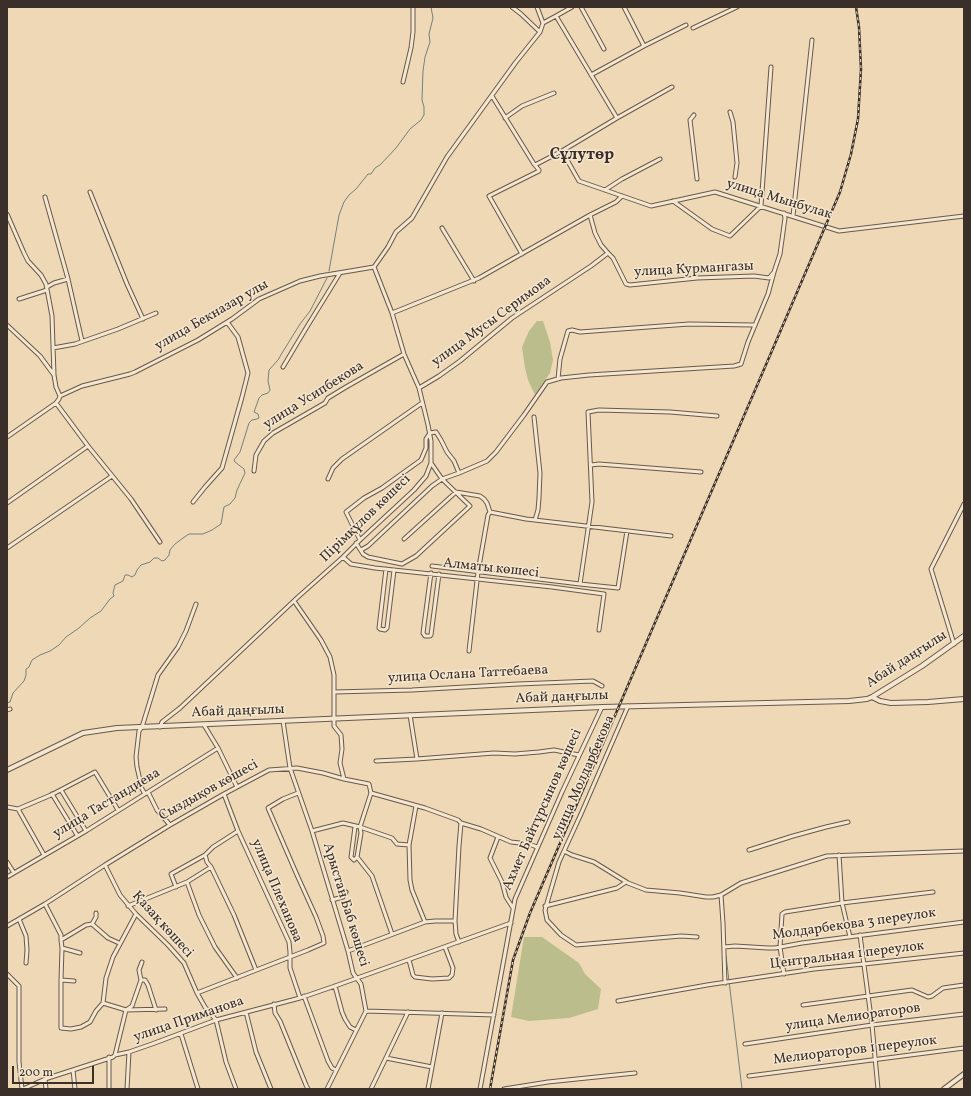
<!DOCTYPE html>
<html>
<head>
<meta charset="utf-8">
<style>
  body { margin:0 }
  #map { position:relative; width:971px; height:1096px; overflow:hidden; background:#eed8b5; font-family:Vollkorn,serif }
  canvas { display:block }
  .frame { position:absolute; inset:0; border:8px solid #3b2f29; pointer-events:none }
  .scale { position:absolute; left:12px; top:1066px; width:82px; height:18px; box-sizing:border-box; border:2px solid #3b2f29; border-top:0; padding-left:5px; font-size:12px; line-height:14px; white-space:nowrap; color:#3b2f29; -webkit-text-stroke:3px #f4e6cf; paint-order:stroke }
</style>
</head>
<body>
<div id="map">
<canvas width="971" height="1096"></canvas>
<div class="frame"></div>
<div class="scale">200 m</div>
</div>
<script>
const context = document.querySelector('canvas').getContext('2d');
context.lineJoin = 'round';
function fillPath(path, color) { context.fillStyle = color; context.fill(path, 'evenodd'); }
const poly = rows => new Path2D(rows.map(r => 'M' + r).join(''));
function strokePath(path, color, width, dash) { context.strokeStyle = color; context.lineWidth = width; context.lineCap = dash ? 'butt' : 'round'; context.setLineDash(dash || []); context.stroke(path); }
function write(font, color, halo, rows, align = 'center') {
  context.font = font + ' Vollkorn,serif'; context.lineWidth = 3; context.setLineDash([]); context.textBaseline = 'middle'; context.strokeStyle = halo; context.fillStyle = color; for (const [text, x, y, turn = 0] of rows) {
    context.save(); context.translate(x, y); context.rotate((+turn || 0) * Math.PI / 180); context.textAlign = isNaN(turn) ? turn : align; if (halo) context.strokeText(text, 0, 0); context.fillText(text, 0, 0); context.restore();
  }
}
fillPath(poly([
  [537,321,543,321,550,342,553,360,550,373,535,395,528,380,525,368,522,347,529,331],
  [524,937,542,937,579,963,585,974,601,989,598,1009,569,1018,529,1021,511,1017]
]), '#bbbe8c');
strokePath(poly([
  [329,271,339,215,344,202,349,195,356,189,368,174,371,174,375,168,380,165,396,148,410,129,421,120,424,115,424,107,422,100,423,71,425,57,430,42,429,34,433,18,431,7],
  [7,703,10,702,13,693,24,681,26,675,26,669,29,667,32,660,40,655,50,651,59,645,66,637,79,628,90,618,101,611,110,599,114,596,113,593,115,585,123,581,125,575,128,575,132,577,135,575,137,570,141,565,150,562,154,558,158,558,162,561,165,560,169,555,170,550,175,544,183,538,189,534,203,534,212,530,221,524,224,507,230,504,235,498,237,490,245,473,244,469,235,462,234,460,240,452,249,423,252,420,257,419,259,418,258,414,254,412,259,398,262,395,268,393,270,390,268,381,269,370,278,360,282,353,300,324,310,311,327,278],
  [726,956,742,1089]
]), '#73827b', 1);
const minor = poly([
  [512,7,521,14,540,32],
  [581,7,604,49],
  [624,7,644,46,686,25],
  [556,16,572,7],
  [543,23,556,16,617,118],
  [693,28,737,7],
  [591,75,644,46],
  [403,82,411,48,413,32,413,7],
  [492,96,534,164,539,170,539,171,489,196,522,254],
  [730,112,733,122,737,163,735,177],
  [694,115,690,120,697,179],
  [505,118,522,106,554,93],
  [562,151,579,181,651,206,715,192,839,231,964,216],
  [535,165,562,151,617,118,672,87],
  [605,190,622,179,660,159],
  [90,192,127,284,143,319],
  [45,197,68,279,82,341],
  [673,201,712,229,730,236,761,206,771,67],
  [7,214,24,253,28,261,41,275,46,284,52,316,54,375,56,387,60,396],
  [590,215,595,233,601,245,608,253],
  [793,216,812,40],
  [442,228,474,281],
  [374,267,388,247,396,232,412,218,447,157,516,62,540,32,543,23,537,7],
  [47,287,54,283,68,279],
  [19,299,47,290],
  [392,313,479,278,590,215,616,202,622,196],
  [7,325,40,356,54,375],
  [53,348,75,344,118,329,156,313],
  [283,367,305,330,340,273],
  [558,379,560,359,568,331,572,330,580,332,689,324,755,325],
  [419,388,439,376,460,361,512,318,591,266,608,253,613,258,626,284,630,285,697,278,754,276,769,278,774,272,780,254,785,218,784,213],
  [56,403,88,446,131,499,160,542],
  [534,417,540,473,539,498,538,510,535,520],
  [7,437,56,403,59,399,60,396,82,386,130,374,135,372,198,340,232,319,259,299,300,281,320,276,374,267],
  [591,465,599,464,701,472],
  [254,471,256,455,264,441,273,433,325,403,328,398,346,387,404,354],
  [328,479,333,468,342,459,422,403],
  [193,502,205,487,222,468,242,397,248,373,238,337,227,322],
  [7,503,88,446],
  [490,512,526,519,671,536],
  [404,539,456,492,480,496,484,499,487,503,490,512],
  [360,540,346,512,364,498,382,488,421,460,426,448,426,439,430,433,436,432,441,440,447,452,454,461,459,473],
  [356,543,363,554,368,557,402,564,416,556,470,506,442,479,431,463],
  [7,548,112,476],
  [361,550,368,546,432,486,442,479,459,473,487,461,496,452,524,415,547,382,561,378,589,375,734,366,741,364,748,342,768,294,774,272],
  [343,557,351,564,375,568,552,587,604,594,599,630],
  [432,566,580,584,618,588,627,531],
  [386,569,379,628,380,629,385,630,387,628,394,570],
  [431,573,423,633,425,636,430,636,431,635,439,574],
  [580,584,592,502,588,412,599,410,670,412,717,416],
  [294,601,321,640,330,657,334,675,334,726,341,735,342,749,340,763,344,779],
  [954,644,931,569,964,504],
  [469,651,478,572,488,515,490,512],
  [334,692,412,690,518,684,593,681,602,686],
  [628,706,581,814,564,851,572,855,594,862,628,883,646,890,680,893,706,897,713,897,721,895,741,883,827,856,964,851],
  [7,710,10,709],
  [410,715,417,759],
  [283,721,290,768,312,831,348,951,353,973,361,984,366,1011,327,1089],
  [204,725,218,748,237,787],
  [160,727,162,722,180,708,298,597,343,557,360,540,414,490,426,476,431,463,431,441,428,425,419,388,404,354,392,313,374,267],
  [376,761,417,759,494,753,515,754,539,752,554,750,579,755],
  [61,790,86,831],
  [148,792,157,810,170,825],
  [52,794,77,835],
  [145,794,142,789,137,767,136,757,139,731,142,727,158,675,178,647,186,631,196,604],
  [224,794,238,831,289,942,290,952,290,968,300,998],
  [416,806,409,845,410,880,412,890,425,922],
  [7,807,18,809,51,795,95,772,118,810],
  [18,809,44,855],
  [355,827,351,857,354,860,357,857,361,833,360,827,371,793],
  [312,831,343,823,360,827,392,838,397,844,409,845],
  [498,837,490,858,502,882,506,897,513,908],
  [749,850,793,836,826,827,848,822],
  [564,851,559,862,545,910,547,920,561,935,576,945,681,936,697,937],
  [205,855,207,862,211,867,234,915,256,970],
  [839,855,842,903,850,937],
  [357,857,372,876,392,934],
  [7,862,14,873],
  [105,865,120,895,136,914,168,945,184,963,197,993,205,1007,216,1020,226,1062,236,1089],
  [7,877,86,831,218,748],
  [187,882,199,915,215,947,237,978],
  [176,887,171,874,205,855,213,847,238,831],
  [721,895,723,923,725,983],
  [332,900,343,897,346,892],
  [45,904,61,935,61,940,62,948,61,980,61,1028,71,1029,81,1027,90,1022,96,1011,103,1003,106,978,113,957,136,914],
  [128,906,187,882,211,867],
  [545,906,617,888,626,882],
  [19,919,26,936,27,950,26,963],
  [92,924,108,938,119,943],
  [7,926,45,904,105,865,170,825,224,794,269,770,297,768,323,773,344,779,369,784,371,793,425,808,458,820,461,823,481,829,511,842,529,844,537,847],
  [860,935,872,1025,878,1089],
  [61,940,86,925,92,924,96,917,96,913],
  [459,942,456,934,455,921,459,846,461,823],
  [724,947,735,946,768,948,775,948,802,943,964,922],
  [62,948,80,953],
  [348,951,425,922,435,921,455,921],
  [409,960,413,975,415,977,432,979,449,978,452,975,453,968,445,947],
  [7,974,19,986,19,1062,22,1089],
  [784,974,780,947,782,914,785,912,842,903,933,892],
  [61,980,74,981],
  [141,980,145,980,148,985,156,1010],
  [335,986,342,1012,345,1019,350,1027,356,1030],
  [197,993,308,950,324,943,323,936,316,917,297,875,268,808,283,799,298,793],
  [304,996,328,1061,332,1068,336,1070],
  [618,1001,707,985,814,969,864,964,964,953],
  [103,1003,126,1010,165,1009],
  [274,1004,275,1013,280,1021,306,1085,308,1089],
  [803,1005,912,990,928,997,932,996,943,988,964,985],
  [366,1011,494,1015],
  [246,1012,256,1052,271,1089],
  [181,1034,198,1089],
  [745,1044,872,1025,964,1014],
  [115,1055,126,1010,132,1006,141,980,139,970,142,962],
  [386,1058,432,1067],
  [73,1070,75,1089],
  [749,1076,964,1048],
  [45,1079,46,1089],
  [23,1089,45,1079,113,1057,115,1055,129,1052,152,1044,216,1020,300,998,335,986,511,923],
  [109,1089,109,1057],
  [127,1089,129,1052],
  [371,1089,408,1012],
  [428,1089,442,1013],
  [480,1089,515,899,562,792,602,707],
  [504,1089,548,1082,635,1073]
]);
const tertiary = poly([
  [872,697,880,701,891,703,928,702,964,699],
  [7,770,83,733,117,728,602,707,849,701,867,699,872,697,922,666,964,636],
  [944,1089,964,1074]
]);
strokePath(minor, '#68594c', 5);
strokePath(tertiary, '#68594c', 6);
strokePath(minor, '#f4e6cf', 3);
strokePath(tertiary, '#f4e6cf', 4);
const rail = poly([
  [490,1089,513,960,530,913,771,353,840,192,851,154,858,119,861,69,859,27,856,7]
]);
strokePath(rail, '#3b2f29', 2.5);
strokePath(rail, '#f4e6cf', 1, [3]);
write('14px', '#3b2f29', '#f4e6cf', [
  ["улица Мынбулак",779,200,17],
  ["улица Курмангазы",694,270,-3],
  ["улица Бекназар улы",212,316,-30],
  ["улица Мусы Серимова",492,322,-36],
  ["улица Усипбекова",314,396,-32],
  ["Пірімқұлов көшесі",366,519,-44],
  ["Алматы көшесі",491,569,6],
  ["Абай даңғылы",907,660,-33],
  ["улица Ослана Таттебаева",468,675,-3],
  ["Абай даңғылы",562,698,-2],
  ["Абай даңғылы",238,712,-2],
  ["улица Молдарбекова",584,778,-66],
  ["Сыздықов көшесі",209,791,-29],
  ["улица Тастандиева",107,804,-31],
  ["Ахмет Байтұрсынов көшесі",543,810,-66],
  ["улица Плеханова",276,891,67],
  ["Арыстан Баб көшесі",345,905,73],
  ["Қазақ көшесі",162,925,48],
  ["Молдарбекова 3 переулок",854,925,-8],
  ["Центральная 1 переулок",847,956,-7],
  ["улица Мелиораторов",853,1018,-8],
  ["улица Приманова",189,1020,-19],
  ["Мелиораторов 1 переулок",855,1051,-7]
]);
write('bold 16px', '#3b2f29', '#f4e6cf', [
  ["Сұлутөр",582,156]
]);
</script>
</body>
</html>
